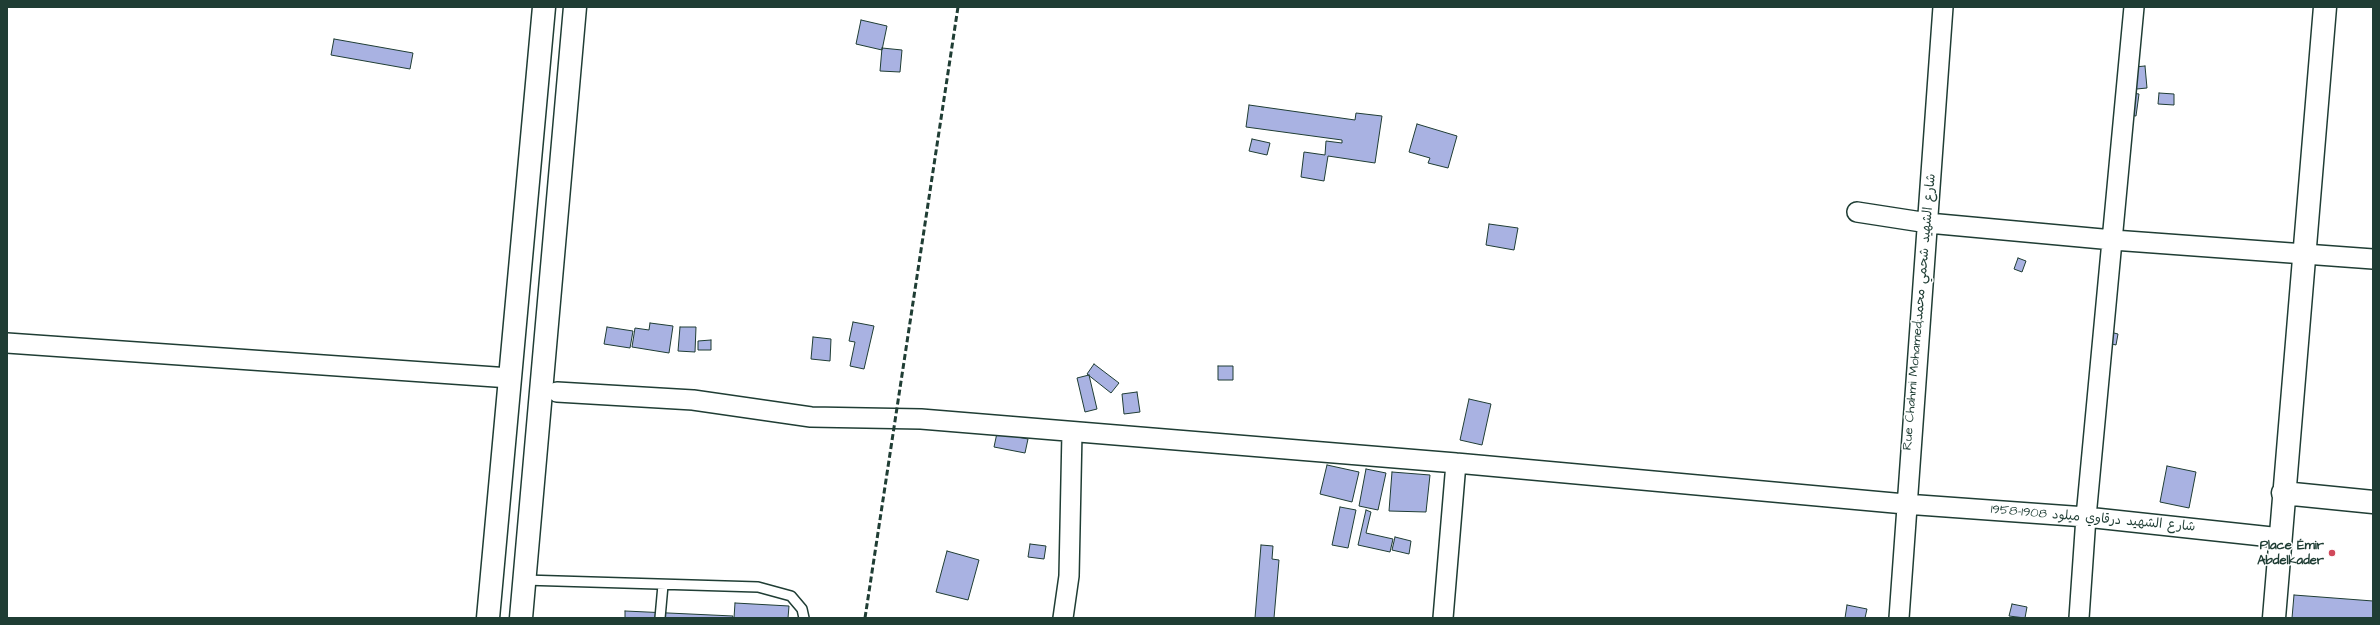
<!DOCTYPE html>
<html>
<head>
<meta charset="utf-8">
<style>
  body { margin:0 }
  #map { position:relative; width:2380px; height:625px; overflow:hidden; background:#fff; font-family:"Architects Daughter",sans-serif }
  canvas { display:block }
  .frame { position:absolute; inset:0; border:8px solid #1f3d34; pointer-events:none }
</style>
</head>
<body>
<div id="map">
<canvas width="2380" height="625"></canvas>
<div class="frame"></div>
</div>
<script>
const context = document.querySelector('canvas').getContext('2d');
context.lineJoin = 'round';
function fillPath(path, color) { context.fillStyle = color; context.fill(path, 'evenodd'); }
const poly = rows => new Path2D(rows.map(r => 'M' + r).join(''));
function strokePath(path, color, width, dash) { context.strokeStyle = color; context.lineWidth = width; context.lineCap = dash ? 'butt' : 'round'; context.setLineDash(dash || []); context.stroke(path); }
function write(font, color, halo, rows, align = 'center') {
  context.font = font + ' "Architects Daughter","Playpen Sans Arabic",sans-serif'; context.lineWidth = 3; context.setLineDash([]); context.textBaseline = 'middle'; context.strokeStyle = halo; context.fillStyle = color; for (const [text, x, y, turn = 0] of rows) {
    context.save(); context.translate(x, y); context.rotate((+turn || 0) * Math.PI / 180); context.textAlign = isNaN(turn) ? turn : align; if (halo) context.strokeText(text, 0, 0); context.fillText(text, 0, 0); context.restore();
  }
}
const building = poly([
  [861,20,887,26,882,50,856,44,861,20],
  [334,39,413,53,410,69,331,55,334,39],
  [882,48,902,50,900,72,880,71,882,48],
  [2145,66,2147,88,2126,90,2124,68,2145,66],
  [2125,92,2139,94,2136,116,2122,114,2125,92],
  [2159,93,2174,94,2174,105,2158,104,2159,93],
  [1249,105,1355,120,1356,113,1382,116,1375,163,1328,156,1324,181,1301,177,1304,152,1325,155,1326,141,1342,143,1342,140,1246,127,1249,105],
  [1417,124,1457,136,1448,168,1428,163,1430,158,1409,152,1417,124],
  [1252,139,1270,143,1267,155,1249,151,1252,139],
  [1489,224,1518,228,1514,250,1486,245,1489,224],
  [2018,258,2026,261,2022,272,2014,269,2018,258],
  [853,322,874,326,864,369,850,366,855,342,849,341,853,322],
  [650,323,673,326,669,353,632,347,635,328,649,330,650,323],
  [607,327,633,331,630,348,604,344,607,327],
  [680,327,696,327,695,352,678,351,680,327],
  [2106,331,2118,334,2116,345,2104,342,2106,331],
  [813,337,831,339,830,361,811,359,813,337],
  [711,340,711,350,698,350,698,341,711,340],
  [1094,364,1119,383,1111,393,1087,374,1094,364],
  [1218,366,1233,366,1233,380,1218,380,1218,366],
  [1089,375,1097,409,1085,412,1077,378,1089,375],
  [1137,392,1140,412,1124,414,1122,394,1137,392],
  [1469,399,1491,404,1482,445,1460,440,1469,399],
  [997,433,1028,439,1025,453,994,447,997,433],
  [1327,465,1359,472,1352,502,1320,494,1327,465],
  [2167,466,2196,472,2189,508,2160,502,2167,466],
  [1366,469,1386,473,1378,510,1359,506,1366,469],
  [1392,472,1430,475,1426,512,1389,511,1392,472],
  [1340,507,1356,510,1348,548,1332,545,1340,507],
  [1366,510,1371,512,1366,533,1393,539,1390,552,1358,545,1366,510],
  [1395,537,1411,541,1409,554,1392,550,1395,537],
  [1030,544,1046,546,1044,559,1028,557,1030,544],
  [1261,545,1273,546,1272,559,1279,560,1274,618,1255,618,1261,545],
  [947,551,979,560,968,600,936,592,947,551],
  [2294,595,2373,601,2373,618,2292,618,2294,595],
  [735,603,789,606,788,618,734,618,735,603],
  [2012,604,2027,607,2025,618,2009,616,2012,604],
  [1847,605,1867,609,1865,618,1845,618,1847,605],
  [625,611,733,616,732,618,625,618,625,611]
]);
fillPath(building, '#a9b2e2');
strokePath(building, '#1f3d34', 1);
const service = poly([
  [524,580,758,587,791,596,802,609,804,618],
  [660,618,663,585]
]);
const minor = poly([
  [1857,212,1928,223,2113,240,2373,259],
  [7,343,510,378],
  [557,392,693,400,811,417,921,419,1456,463,1905,504,2086,517,2281,538],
  [1063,618,1069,576,1072,432],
  [1443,618,1456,463],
  [1899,618,1943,7],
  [2079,618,2086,517,2134,7]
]);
const secondary = poly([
  [2283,493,2373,502],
  [2274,618,2325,7]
]);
const trunk = poly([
  [488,618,544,7],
  [521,618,575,7]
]);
strokePath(service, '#1f3d34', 12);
strokePath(minor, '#1f3d34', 22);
strokePath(secondary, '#1f3d34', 25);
strokePath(trunk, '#1f3d34', 25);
strokePath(service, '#fff', 9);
strokePath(minor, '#fff', 19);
strokePath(secondary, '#fff', 22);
strokePath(trunk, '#fff', 22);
strokePath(poly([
  [865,618,958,7]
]), '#1f3d34', 3, [6, 3]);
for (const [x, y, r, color] of [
  [2332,553,4,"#d1495b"]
]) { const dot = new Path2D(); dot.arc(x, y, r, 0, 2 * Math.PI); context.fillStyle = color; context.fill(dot); strokePath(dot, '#fff', 1.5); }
write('13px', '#1f3d34', '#fff', [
  ["Rue Chahmi Mohamed;شارع الشهيد شحمي محمد",1920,312,-85],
  ["شارع الشهيد درقاوي ميلود 1908-1958",2093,519,5]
]);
write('bold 13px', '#1f3d34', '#fff', [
  ["Place Émir",2324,546],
  ["Abdelkader",2324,561]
], 'right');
</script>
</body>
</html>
